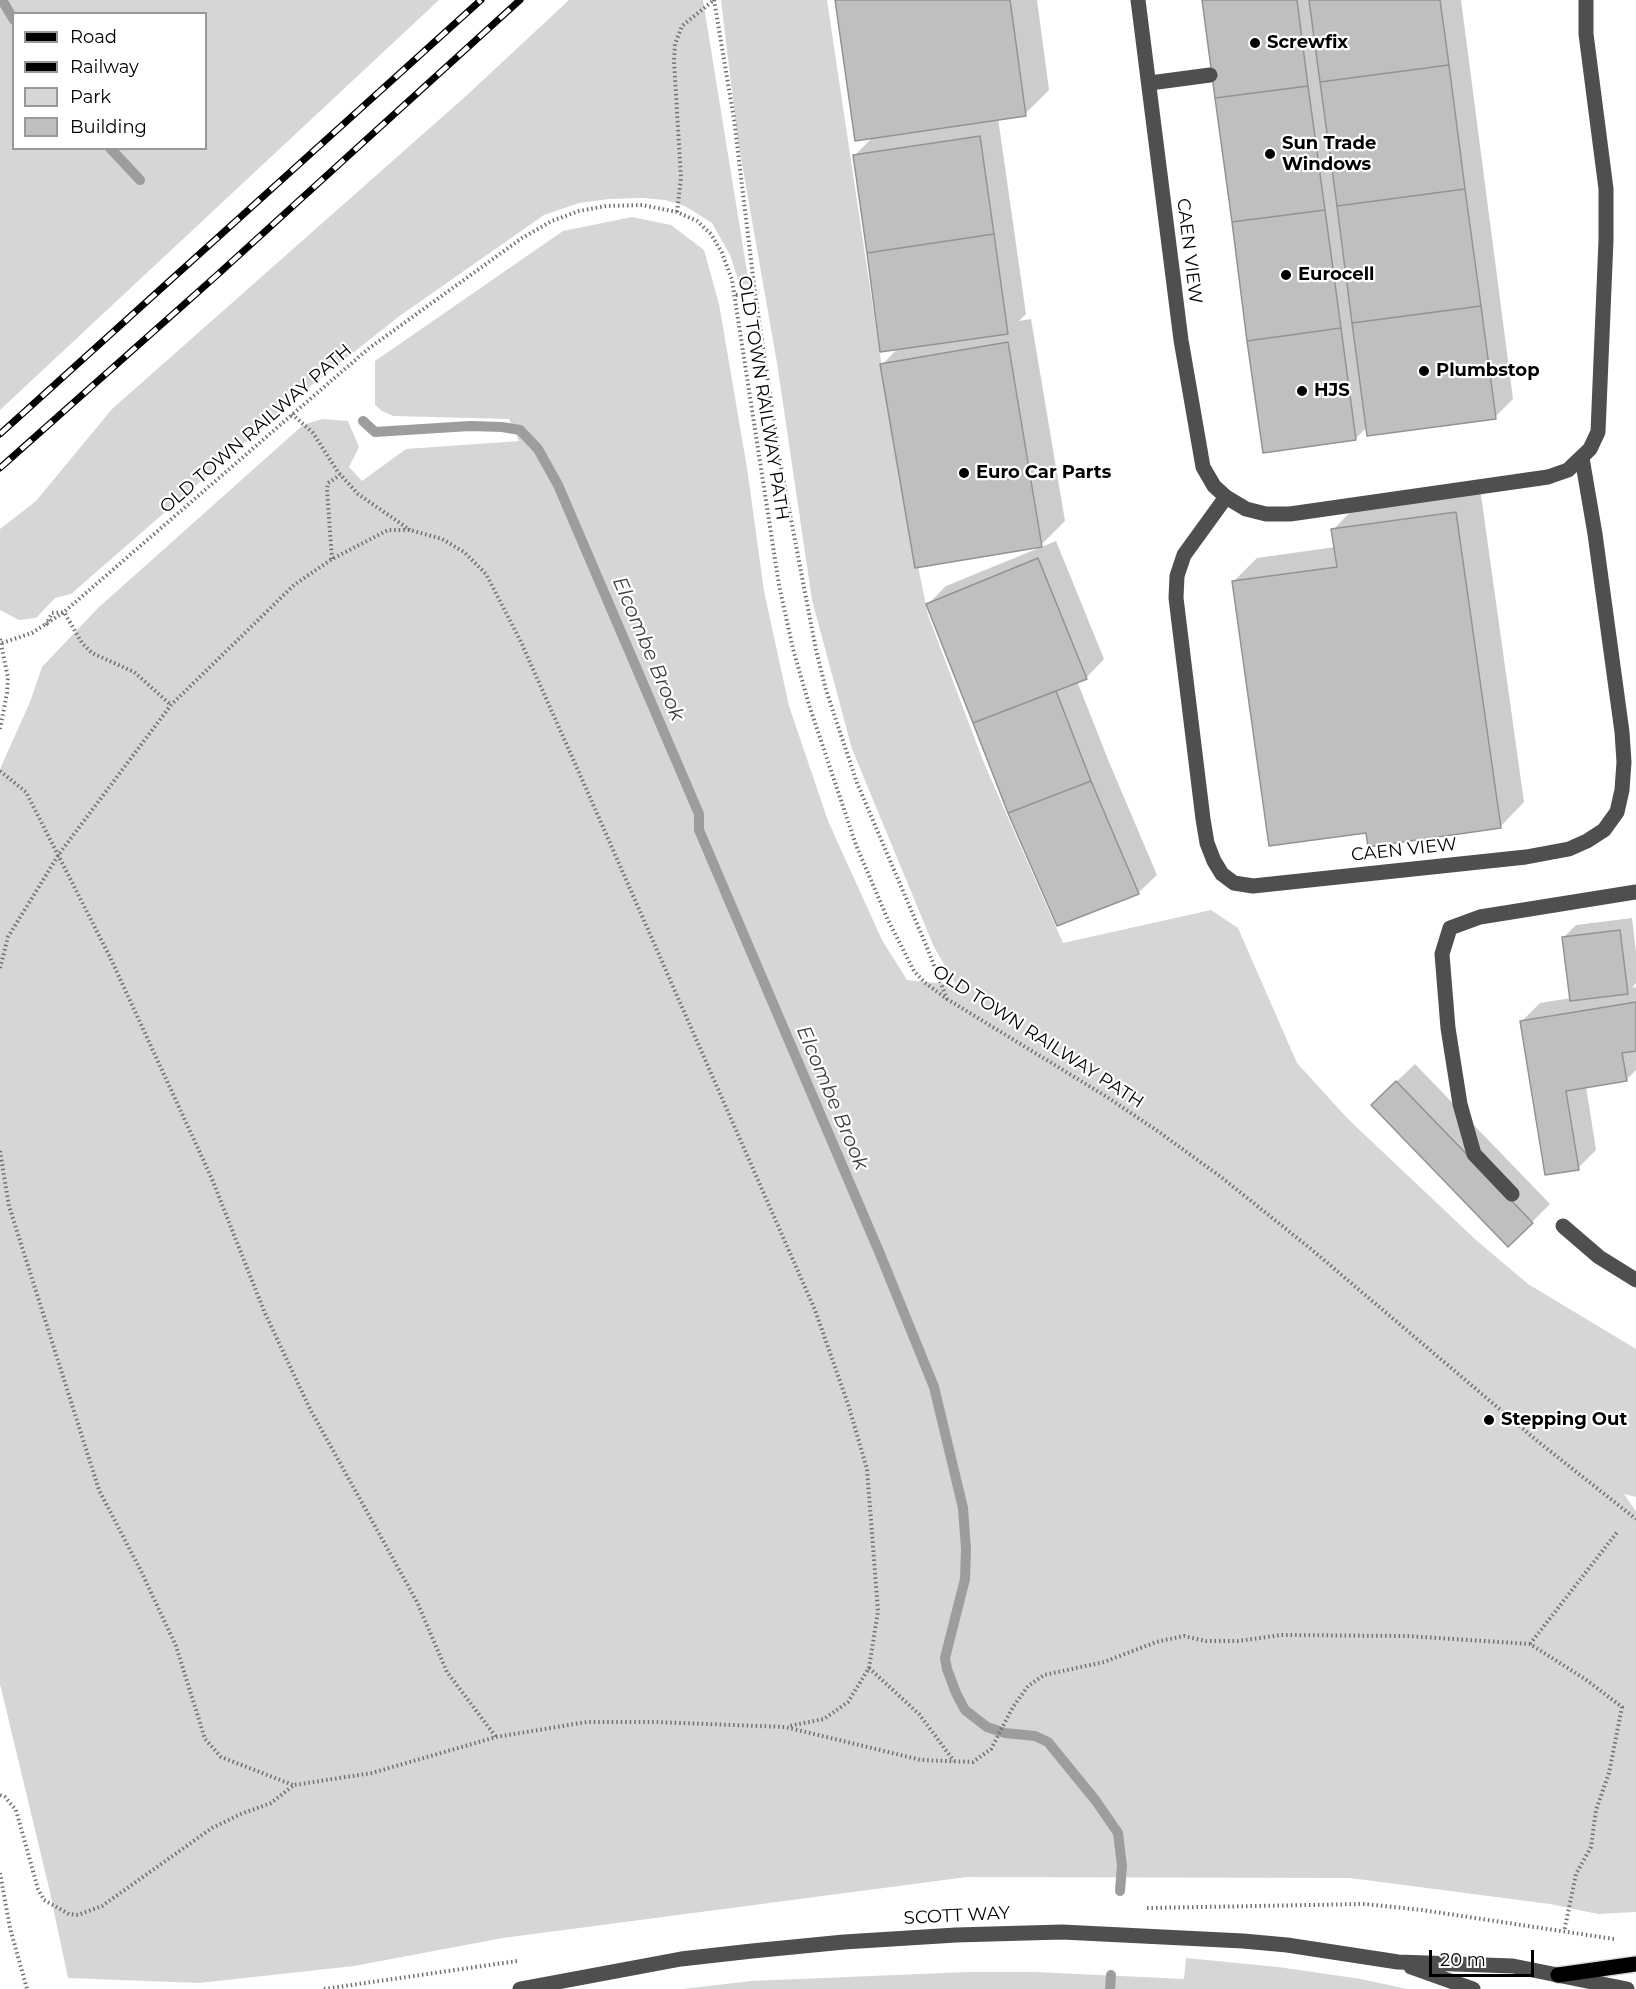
<!DOCTYPE html>
<html>
<head>
<meta charset="utf-8">
<style>
  body { margin:0 }
  #map { position:relative; width:1636px; height:1989px; overflow:hidden; background:#fff; font-family:Montserrat,sans-serif }
  canvas { display:block }
  .legend { position:absolute; left:12px; top:12px; width:195px; height:138px; box-sizing:border-box; background:#fff; border:2px solid #999; margin:0; padding:8px 10px; list-style:none; font-size:18px; color:#000 }
  .legend li { display:flex; align-items:center; gap:12px; height:30px }
  .legend b { width:30px; border:2px solid #999 }
  .scale { position:absolute; left:1429px; top:1950px; width:105px; height:27px; box-sizing:border-box; border:3px solid #000; border-top:0; padding-left:8px; font-size:18px; line-height:21px; white-space:nowrap; color:#000; -webkit-text-stroke:4px #fff; paint-order:stroke }
</style>
</head>
<body>
<div id="map">
<canvas width="1636" height="1989"></canvas>
<ul class="legend">
<li><b style="height:8px;background:#000"></b>Road</li>
<li><b style="height:8px;background:#000"></b>Railway</li>
<li><b style="height:16px;background:#d6d6d6"></b>Park</li>
<li><b style="height:16px;background:#bfbfbf"></b>Building</li>
</ul>
<div class="scale">20 m</div>
</div>
<script>
const context = document.querySelector('canvas').getContext('2d');
context.lineJoin = 'round';
function fillPath(path, color) { context.fillStyle = color; context.fill(path, 'evenodd'); }
const poly = rows => new Path2D(rows.map(r => 'M' + r).join(''));
function strokePath(path, color, width, dash) { context.strokeStyle = color; context.lineWidth = width; context.lineCap = dash ? 'butt' : 'round'; context.setLineDash(dash || []); context.stroke(path); }
function write(font, color, halo, rows, align = 'center') {
  context.font = font + ' Montserrat,sans-serif'; context.lineWidth = 4.5; context.setLineDash([]); context.textBaseline = 'middle'; context.strokeStyle = halo; context.fillStyle = color; for (const [text, x, y, turn = 0] of rows) {
    context.save(); context.translate(x, y); context.rotate((+turn || 0) * Math.PI / 180); context.textAlign = isNaN(turn) ? turn : align; if (halo) context.strokeText(text, 0, 0); context.fillText(text, 0, 0); context.restore();
  }
}
fillPath(poly([
  [0,0,439,0,0,410],
  [14,14,206,14,206,148,14,148],
  [569,0,703,0,749,284,740,285,730,255,712,223,685,206,665,200,643,198,609,199,579,203,544,215,401,315,303,392,71,594,55,598,36,618,19,620,0,610,0,529,36,501,112,409,466,96],
  [721,0,827,0,894,448,928,615,984,763,1063,943,1211,910,1238,928,1297,1063,1348,1119,1476,1240,1528,1284,1636,1349,1636,1497,1624,1494,1636,1511,1636,1912,1598,1914,1550,1904,1350,1878,967,1877,503,1938,354,1966,199,1983,68,1978,49,1888,0,1684,0,769,30,702,42,667,98,608,303,425,322,419,348,421,359,447,349,467,362,481,406,449,519,441,509,419,393,416,382,411,375,405,375,361,563,231,632,217,671,225,704,250,719,304,747,468,764,591,789,706,828,821,882,940,907,980,956,985,934,947,852,749,812,600,777,363,738,141],
  [1186,1958,1278,1967,1361,1979,1407,1989,682,1989,751,1981,968,1972,1035,1972,1184,1979]
]), '#d6d6d6');
fillPath(poly([
  [837,0,1037,0,1049,90,1025,114,998,118,1026,314,1019,321,1031,319,1065,521,1041,545,882,365,898,348,854,156,873,137],
  [1203,0,1461,0,1513,399,1495,417,1367,427,1355,439],
  [1480,488,1524,802,1500,827,1367,831,1233,582,1257,558,1335,547,1333,530,1357,505],
  [1056,541,1104,659,1086,678,1077,681,1109,762,1157,875,1138,893,1010,812,928,604,946,586],
  [1632,918,1636,953,1636,983,1632,988,1636,987,1636,1070,1626,1080,1586,1086,1596,1150,1578,1168,1522,1021,1540,1003,1571,998,1564,937,1576,925],
  [1415,1064,1550,1204,1532,1222,1391,1087]
]), '#0003');
strokePath(poly([
  [2,0,14,20],
  [110,148,140,180],
  [363,421,375,432,470,426,502,427,520,430,538,449,558,485,699,814,699,830,880,1254,934,1387,963,1508,966,1549,965,1579,945,1658,947,1669,956,1693,965,1710,987,1727,1005,1733,1035,1736,1048,1742,1096,1801,1118,1833,1122,1866,1120,1891],
  [1110,1989,1111,1975]
]), '#9d9d9d', 10);
const building = poly([
  [835,0,1010,0,1026,116,855,141,835,0],
  [1202,0,1297,0,1308,86,1215,98,1202,0],
  [1309,0,1440,0,1449,65,1320,82,1309,0],
  [1449,65,1465,189,1337,206,1320,82,1449,65],
  [1308,86,1325,210,1232,222,1215,98,1308,86],
  [980,136,994,234,867,253,853,155,980,136],
  [1465,189,1481,306,1352,323,1337,206,1465,189],
  [1325,210,1341,328,1247,341,1232,222,1325,210],
  [994,234,1008,334,880,352,867,253,994,234],
  [1481,306,1496,419,1367,436,1352,323,1481,306],
  [1341,328,1356,440,1263,453,1247,341,1341,328],
  [1008,342,1042,547,915,568,880,364,1008,342],
  [1456,512,1501,828,1368,847,1366,833,1269,846,1232,581,1337,567,1331,529,1456,512],
  [1038,558,1087,679,973,723,926,604,1038,558],
  [1056,691,1091,781,1008,813,973,723,1056,691],
  [1091,781,1139,894,1057,926,1008,813,1091,781],
  [1620,930,1628,994,1570,1001,1562,937,1620,930],
  [1636,1002,1636,1051,1622,1053,1627,1081,1566,1091,1579,1170,1545,1175,1520,1021,1636,1002],
  [1396,1081,1533,1223,1508,1247,1371,1105,1396,1081]
]);
fillPath(building, '#bfbfbf');
strokePath(building, '#939393', 1.5);
const major = poly([
  [1558,1975,1636,1964]
]);
strokePath(major, '#dbdbdb', 18);
strokePath(poly([
  [714,0,734,119,755,293,780,462,816,650,826,690,857,783,926,945,947,999],
  [677,212,681,178,674,61,675,44,682,26,714,0],
  [736,295,755,293],
  [292,414,313,433,338,472,358,494,410,530],
  [332,559,327,489,328,483,340,475],
  [46,625,52,613,64,612,368,349,522,238,552,221,579,211,606,206,642,205,677,212,697,221,711,234,722,253,732,280,779,585,793,649,810,708,856,845,888,920,914,971,924,982,947,999,1107,1097,1159,1132,1221,1177,1311,1249,1536,1440,1636,1519],
  [0,639,8,678,7,693,0,729],
  [2,643,32,633,64,612,82,643,92,653,134,672,171,705],
  [0,771,26,792,110,957,212,1179,264,1311,310,1409,417,1602,447,1672,496,1737],
  [0,968,8,937,59,854,171,705,294,585,332,559,388,530,410,530,442,539,464,552,486,574,520,640,581,777,815,1310,848,1404,867,1469,878,1611,869,1668,848,1702,824,1719,789,1726],
  [0,1151,9,1206,99,1490,141,1571,176,1646,205,1739,221,1757,293,1785],
  [1530,1644,1618,1531],
  [869,1668,919,1714,954,1761],
  [0,1795,5,1797,16,1810,38,1889,44,1900,69,1914,78,1915,102,1906,212,1828,241,1814,271,1803,294,1785,372,1773,496,1737,587,1722,655,1722,785,1727,921,1760,973,1762,991,1749,1013,1707,1028,1686,1044,1675,1104,1662,1156,1642,1184,1636,1206,1641,1238,1641,1281,1635,1407,1636,1530,1644,1585,1679,1622,1707,1609,1773,1596,1810,1591,1847,1576,1874,1564,1932],
  [0,1873,10,1928,27,1989],
  [1147,1908,1365,1904,1422,1910,1614,1939],
  [324,1989,517,1961]
]), '#717171', 4, [1.5, 3]);
strokePath(poly([
  [1138,0,1181,340,1203,467,1214,486,1226,497,1246,509,1266,514,1290,514,1548,477,1568,470,1590,449,1598,432,1606,240,1606,189,1586,34,1586,0],
  [1150,83,1210,75],
  [1226,497,1184,555,1177,576,1176,598,1203,819,1207,843,1214,861,1222,874,1234,883,1253,886,1526,857,1569,849,1587,841,1604,830,1617,812,1622,790,1624,762,1622,732,1595,534,1582,458],
  [1512,1194,1474,1154,1460,1104,1448,1028,1442,954,1450,928,1480,917,1636,892],
  [1563,1226,1599,1257,1636,1280],
  [1411,1967,1473,1989],
  [520,1989,681,1959,752,1951,844,1942,956,1935,1062,1932,1243,1941,1287,1945,1398,1962,1513,1966,1627,1989]
]), '#4f4f4f', 15);
strokePath(major, '#000', 15);
const rail = poly([
  [0,434,481,0],
  [0,468,216,276,520,0]
]);
strokePath(rail, '#000', 7);
strokePath(rail, '#fff', 4.5, [14]);
for (const [x, y, r, color] of [
  [1255,43,6,"#000"],
  [1270,154,6,"#000"],
  [1286,275,6,"#000"],
  [1424,371,6,"#000"],
  [1302,391,6,"#000"],
  [964,473,6,"#000"],
  [1489,1420,6,"#000"]
]) { const dot = new Path2D(); dot.arc(x, y, r, 0, 2 * Math.PI); context.fillStyle = color; context.fill(dot); strokePath(dot, '#fff', 2); }
write('bold 18px', '#000', '#fff', [
  ["Screwfix",1267,43],
  ["Sun Trade",1282,144],
  ["Windows",1282,165],
  ["Eurocell",1298,275],
  ["Plumbstop",1436,371],
  ["HJS",1314,391],
  ["Euro Car Parts",976,473],
  ["Stepping Out",1501,1420]
], 'left');
write('18px', '#000', '#fff', [
  ["CAEN VIEW",1189,251,83],
  ["OLD TOWN RAILWAY PATH",763,398,81],
  ["OLD TOWN RAILWAY PATH",256,429,-41],
  ["CAEN VIEW",1404,850,-6],
  ["OLD TOWN RAILWAY PATH",1038,1037,33],
  ["SCOTT WAY",957,1916,-3]
]);
write('italic 20px', '#3e3e3e', '#fff', [
  ["Elcombe Brook",648,649,67],
  ["Elcombe Brook",832,1098,67]
]);
</script>
</body>
</html>
